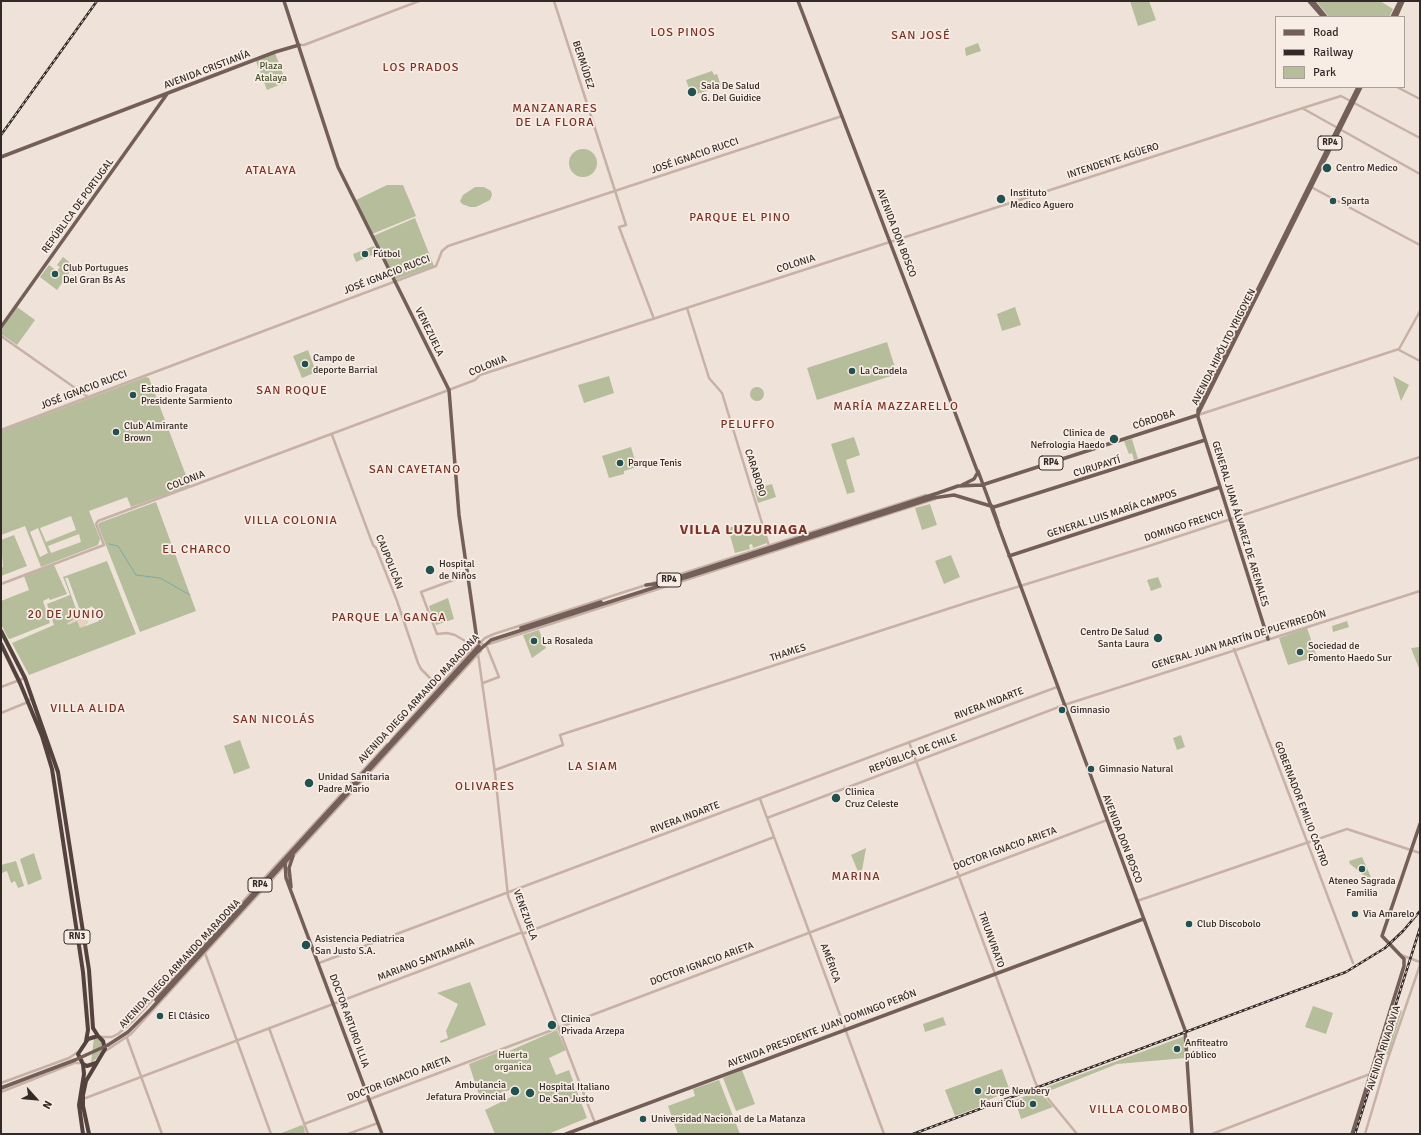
<!DOCTYPE html>
<html>
<head>
<meta charset="utf-8">
<style>
  body { margin:0 }
  #map { position:relative; width:1421px; height:1135px; overflow:hidden; background:#efe2d9; font-family:Signika,sans-serif }
  canvas { display:block }
  .frame { position:absolute; inset:0; border:2px solid #332926; pointer-events:none }
  .legend { position:absolute; left:1275px; top:16px; width:130px; height:72px; box-sizing:border-box; background:#f8ede5; border:1px solid #a99f99; margin:0; padding:5px 7px; list-style:none; font-size:12px; color:#332926 }
  .legend li { display:flex; align-items:center; gap:8px; height:20px }
  .legend b { width:20px; border:1px solid #a99f99 }
  .north { position:absolute; left:16px; top:1079px; width:40px; height:40px; -webkit-text-stroke:3px #f8ede5; paint-order:stroke; rotate:117deg; font-size:11px; font-weight:700; line-height:16px; text-align:center; color:#332926 }
  .north::after { content:''; display:block; margin:auto; width:14px; height:18px; background:#332926; clip-path:polygon(50% 0,100% 100%,50% 72%,0 100%) }
</style>
</head>
<body>
<div id="map">
<canvas width="1421" height="1135"></canvas>
<div class="frame"></div>
<ul class="legend">
<li><b style="height:5px;background:#745f58"></b>Road</li>
<li><b style="height:5px;background:#332926"></b>Railway</li>
<li><b style="height:11px;background:#b5bd9a"></b>Park</li>
</ul>
<div class="north">N</div>
</div>
<script>
const context = document.querySelector('canvas').getContext('2d');
context.lineJoin = 'round';
function fillPath(path, color) { context.fillStyle = color; context.fill(path, 'evenodd'); }
const poly = rows => new Path2D(rows.map(r => 'M' + r).join(''));
function strokePath(path, color, width, dash) { context.strokeStyle = color; context.lineWidth = width; context.lineCap = dash ? 'butt' : 'round'; context.setLineDash(dash || []); context.stroke(path); }
function write(font, color, halo, rows, align = 'center') {
  context.font = font + ' Signika,sans-serif'; context.lineWidth = 3.5; context.setLineDash([]); context.textBaseline = 'middle'; context.strokeStyle = halo; context.fillStyle = color; for (const [text, x, y, turn = 0] of rows) {
    context.save(); context.translate(x, y); context.rotate((+turn || 0) * Math.PI / 180); context.textAlign = isNaN(turn) ? turn : align; if (halo) context.strokeText(text, 0, 0); context.fillText(text, 0, 0); context.restore();
  }
}
fillPath(poly([
  [1130,1,1149,1,1156,20,1138,26],
  [1316,1,1380,1,1393,9,1389,17,1329,17],
  [978,43,981,51,966,56,965,48],
  [275,53,286,82,267,90,256,61],
  [712,71,714,75,717,74,721,86,697,94,695,90,690,91,686,80],
  '569 163a14 14 0 1 1 28 0a14 14 0 1 1-28 0Z',
  [387,185,403,185,416,216,372,234,356,200],
  [475,187,484,187,491,191,492,195,490,200,476,207,470,207,462,204,460,201,463,195],
  [415,218,434,266,394,280,373,236],
  [374,246,377,253,356,262,353,254],
  [63,257,74,266,57,290,40,277,49,265,57,271,60,267,57,265],
  [17,307,35,320,17,345,1,334,1,330],
  [1015,307,1021,325,1002,331,997,314],
  [887,342,897,374,817,400,807,368],
  [308,350,316,372,302,378,293,356],
  [609,376,614,393,584,403,578,385],
  [1393,376,1409,385,1401,401],
  [146,377,149,378,190,486,131,507,127,497,89,511,100,539,98,545,41,567,25,526,1,535,1,431],
  [71,516,76,530,46,542,40,528],
  [38,528,48,553,40,557,30,532],
  [79,534,81,542,51,553,48,546],
  '750 394a7 7 0 1 1 14 0a7 7 0 1 1-14 0Z',
  [854,437,860,455,846,460,855,492,847,494,831,444],
  [1132,439,1138,459,1134,460,1132,453,1129,454,1124,441],
  [631,447,637,467,624,471,624,474,609,478,602,456],
  [772,484,776,497,758,503,754,489],
  [156,502,196,611,140,632,98,525,99,523],
  [930,504,937,525,922,530,915,508],
  [740,524,742,529,761,524,767,543,753,548,752,544,749,545,750,549,735,553,728,528],
  [14,535,27,566,1,576,1,568,3,567,1,540],
  [951,555,960,577,944,584,935,561],
  [107,561,136,634,29,675,12,643,54,625,47,604,70,595,63,577],
  [65,578,68,578,79,608,76,609],
  [92,606,99,621,86,626,85,624,88,623,84,611],
  [54,565,67,594,50,600,49,598,43,601,50,623,10,639,8,638,1,624,1,601,29,590,24,576],
  [1158,577,1162,587,1151,591,1147,580],
  [448,598,454,619,436,625,429,606],
  [1347,621,1349,627,1333,632,1332,626],
  [1307,628,1318,660,1309,663,1308,659,1288,665,1279,638],
  [539,630,546,648,532,658,523,635],
  [1420,647,1420,671,1411,648],
  [1181,735,1185,747,1177,750,1173,738],
  [240,740,250,768,234,774,224,746],
  [866,848,861,876,860,876,851,855],
  [34,853,42,879,28,885,20,859],
  [1362,857,1371,877,1367,878,1350,864,1349,861],
  [16,861,24,886,18,888,15,881,11,883,7,871,2,873,1,871,1,865],
  [470,982,486,1025,441,1043,440,1041,448,1038,446,1031,458,1004,437,993],
  [1313,1006,1333,1013,1326,1034,1305,1027],
  [1399,1010,1402,1011,1388,1055,1384,1054],
  [943,1017,946,1025,925,1032,923,1024],
  [557,1030,566,1050,549,1058,556,1075,569,1070,587,1118,548,1134,495,1134,485,1110,513,1096,510,1090,480,1098,469,1064,499,1052,500,1055],
  [1185,1036,1185,1058,1117,1064,1044,1093,1041,1089],
  [94,1038,99,1039,102,1042,103,1049,96,1059,91,1063],
  [1002,1069,1010,1091,983,1102,984,1105,955,1116,945,1090],
  [742,1070,755,1104,736,1111,723,1078],
  [719,1080,740,1134,678,1134,668,1106,695,1096,693,1089],
  [1039,1091,1053,1107,1021,1119,1015,1100],
  [302,1125,304,1127,305,1134,279,1134]
]), '#b5bd9a');
fillPath(poly([
  [84,611,88,623,85,624,86,626,80,628,77,621,68,625,67,623,73,620,72,615]
]), '#e7d2c1');
strokePath(poly([
  [109,544,118,546,136,575,160,578,190,595]
]), '#7aaba7', 1);
strokePath(poly([
  [554,1,626,225,619,227,654,319],
  [299,45,304,45,419,1],
  [1397,87,1420,99],
  [1302,108,1420,174],
  [1311,187,1420,245],
  [687,308,709,378,722,393,769,546],
  [1,336,88,397],
  [1399,349,1420,311],
  [1399,350,1420,361],
  [1198,415,1399,349],
  [1,430,436,266,442,251,448,246,842,116],
  [332,435,373,545,376,548,397,601,418,663,421,669,439,687],
  [467,575,421,592,437,634,447,633,455,635,465,641,473,651],
  [653,583,926,495],
  [1,584,104,545,96,524,98,521,425,399,475,380,480,375,1306,107,1341,96,1420,138],
  [479,642,487,647,499,677,483,683],
  [489,644,935,499],
  [1234,649,1353,963],
  [478,654,495,773,508,896,595,1123],
  [1,687,25,678],
  [1,713,28,702,32,697],
  [391,740,466,656,485,638,494,634,646,585],
  [909,742,1036,1084,1077,1134],
  [495,770,563,745,560,735,972,601,1149,546,1420,457],
  [760,799,884,1134],
  [767,818,1064,705,1420,591],
  [1137,901,1347,829,1420,853],
  [205,953,271,1134],
  [1401,955,1420,962],
  [319,963,1057,687],
  [269,1028,308,1134],
  [100,1037,112,1037,118,1034,134,1020,387,744],
  [127,1038,162,1134],
  [104,1052,131,1034,481,651],
  [1,1083,69,1058,78,1052],
  [1,1092,74,1063,82,1063],
  [83,1099,520,933,525,933,774,837],
  [304,1124,1107,820],
  [348,1134,378,1123],
  [1212,1134,1370,1074],
  [1365,1134,1385,1067,1420,965]
]), '#c7b1a6', 2.5);
strokePath(poly([
  [284,1,338,167,449,390,459,515,477,640,479,642],
  [798,1,978,473],
  [1309,1,1323,17],
  [1313,1,1326,17],
  [1392,17,1400,1],
  [1396,17,1403,1],
  [1,157,275,52,299,45],
  [1,327,167,94],
  [1198,414,1361,87],
  [978,471,1185,1030,1192,1134],
  [962,485,974,479,978,472],
  [992,506,998,523],
  [1009,556,1220,487],
  [664,582,938,493,958,486,982,485,1198,415],
  [646,585,661,583],
  [521,628,601,602],
  [1268,639,1198,417,1198,410,1358,87],
  [285,862,286,878,382,1134],
  [291,887,289,868,293,856],
  [156,1000,479,646],
  [108,1045,128,1032,150,1010,476,653,491,640,933,498,954,495,994,507,1205,440],
  [1,1088,75,1060],
  [566,1134,1143,919],
  [1352,1134,1404,966,1404,959,1382,936,1420,824]
]), '#745f58', 3.5);
strokePath(poly([
  [1,631,25,678,58,772,89,970,93,1028,98,1036],
  [1,644,20,683,42,736,52,769,83,972,88,1030,86,1041],
  [83,1064,84,1074,79,1105,83,1134],
  [89,1134,83,1106,83,1095,86,1081,105,1049,103,1041,98,1036,88,1039,78,1054,83,1064,87,1066,96,1063]
]), '#54423e', 4);
const rail = poly([
  [1,135,97,1],
  [913,1134,1346,972,1385,948,1403,931,1420,911],
  [1355,1134,1420,928]
]);
strokePath(rail, '#332926', 2.5);
strokePath(rail, '#f8ede5', 1, [3]);
strokePath(poly([
  [75,1060,108,1045]
]), '#745f58', 3.5);
for (const [x, y, r, color] of [
  [692,92,5,"#1f5250"],
  [1327,168,5,"#1f5250"],
  [1001,199,5,"#1f5250"],
  [1333,201,4,"#1f5250"],
  [365,254,4,"#1f5250"],
  [55,274,4,"#1f5250"],
  [305,364,4,"#1f5250"],
  [852,371,4,"#1f5250"],
  [133,395,4,"#1f5250"],
  [116,432,4,"#1f5250"],
  [1114,439,5,"#1f5250"],
  [620,463,4,"#1f5250"],
  [430,570,5,"#1f5250"],
  [1158,638,5,"#1f5250"],
  [534,641,4,"#1f5250"],
  [1300,652,4,"#1f5250"],
  [1062,710,4,"#1f5250"],
  [1091,769,4,"#1f5250"],
  [309,783,5,"#1f5250"],
  [836,798,5,"#1f5250"],
  [1362,869,4,"#1f5250"],
  [1355,914,4,"#1f5250"],
  [1189,924,4,"#1f5250"],
  [306,945,5,"#1f5250"],
  [160,1016,4,"#1f5250"],
  [552,1025,5,"#1f5250"],
  [1177,1049,4,"#1f5250"],
  [515,1091,5,"#1f5250"],
  [978,1091,4,"#1f5250"],
  [530,1093,5,"#1f5250"],
  [1033,1104,4,"#1f5250"],
  [643,1119,4,"#1f5250"]
]) { const dot = new Path2D(); dot.arc(x, y, r, 0, 2 * Math.PI); context.fillStyle = color; context.fill(dot); strokePath(dot, '#f8ede5', 1.5); }
for (const [x, y, w] of [
  [1330,143,24],
  [1051,463,24],
  [669,580,24],
  [260,885,24],
  [77,937,26]
]) { const box = new Path2D(); box.roundRect(x - w / 2, y - 7, w, 14, 3); context.fillStyle = '#f8ede5'; context.fill(box); strokePath(box, '#332926', 1); }
write('bold 9px', '#332926', null, [
  ["RP4",1330,143],
  ["RP4",1051,463],
  ["RP4",669,580],
  ["RP4",260,885],
  ["RN3",77,937]
]);
write('10px', '#332926', '#f8ede5', [
  ["BERMÚDEZ",583,65,72],
  ["AVENIDA CRISTIANÍA",207,70,-21],
  ["JOSÉ IGNACIO RUCCI",695,156,-19],
  ["INTENDENTE AGÜERO",1113,161,-18],
  ["REPÚBLICA DE PORTUGAL",78,206,-54],
  ["AVENIDA DON BOSCO",896,233,69],
  ["COLONIA",796,264,-18],
  ["JOSÉ IGNACIO RUCCI",387,275,-21],
  ["VENEZUELA",429,332,64],
  ["AVENIDA HIPÓLITO YRIGOYEN",1224,347,-63],
  ["COLONIA",488,366,-22],
  ["JOSÉ IGNACIO RUCCI",84,390,-21],
  ["CÓRDOBA",1154,420,-18],
  ["CURUPAYTÍ",1097,467,-17],
  ["CARABOBO",755,473,72],
  ["COLONIA",186,481,-21],
  ["GENERAL LUIS MARÍA CAMPOS",1112,514,-18],
  ["GENERAL JUAN ÁLVAREZ DE ARENALES",1240,524,73],
  ["DOMINGO FRENCH",1184,526,-18],
  ["CAUPOLICÁN",389,562,68],
  ["GENERAL JUAN MARTÍN DE PUEYRREDÓN",1239,640,-17],
  ["THAMES",788,653,-18],
  ["AVENIDA DIEGO ARMANDO MARADONA",419,699,-47],
  ["RIVERA INDARTE",989,704,-21],
  ["REPÚBLICA DE CHILE",913,754,-21],
  ["GOBERNADOR EMILIO CASTRO",1301,804,69],
  ["RIVERA INDARTE",685,818,-21],
  ["AVENIDA DON BOSCO",1122,839,69],
  ["DOCTOR IGNACIO ARIETA",1005,849,-20],
  ["VENEZUELA",525,915,70],
  ["TRIUNVIRATO",991,940,70],
  ["MARIANO SANTAMARÍA",426,960,-21],
  ["AMÉRICA",830,963,70],
  ["AVENIDA DIEGO ARMANDO MARADONA",180,964,-47],
  ["DOCTOR IGNACIO ARIETA",702,964,-20],
  ["DOCTOR ARTURO ILLIA",349,1021,70],
  ["AVENIDA PRESIDENTE JUAN DOMINGO PERÓN",822,1029,-21],
  ["AVENIDA RIVADAVIA",1384,1048,-72],
  ["DOCTOR IGNACIO ARIETA",399,1079,-21]
]);
write('10px', '#47502c', '#f8ede5', [
  ["Plaza",271,66],
  ["Atalaya",271,78],
  ["Huerta",513,1055],
  ["organica",513,1067]
]);
write('10px', '#332926', '#f8ede5', [
  ["Sala De Salud",701,86],
  ["G. Del Guidice",701,98],
  ["Centro Medico",1336,168],
  ["Instituto",1010,193],
  ["Medico Aguero",1010,205],
  ["Sparta",1341,201],
  ["Fútbol",373,254],
  ["Club Portugues",63,268],
  ["Del Gran Bs As",63,280],
  ["Campo de",313,358],
  ["deporte Barrial",313,370],
  ["La Candela",860,371],
  ["Estadio Fragata",141,389],
  ["Presidente Sarmiento",141,401],
  ["Club Almirante",124,426],
  ["Brown",124,438],
  ["Clinica de",1105,433,"right"],
  ["Nefrologia Haedo",1105,445,"right"],
  ["Parque Tenis",628,463],
  ["Hospital",439,564],
  ["de Niños",439,576],
  ["Centro De Salud",1149,632,"right"],
  ["Santa Laura",1149,644,"right"],
  ["La Rosaleda",542,641],
  ["Sociedad de",1308,646],
  ["Fomento Haedo Sur",1308,658],
  ["Gimnasio",1070,710],
  ["Gimnasio Natural",1099,769],
  ["Unidad Sanitaria",318,777],
  ["Padre Mario",318,789],
  ["Clinica",845,792],
  ["Cruz Celeste",845,804],
  ["Ateneo Sagrada",1362,881,"center"],
  ["Familia",1362,893,"center"],
  ["Via Amarelo",1363,914],
  ["Club Discobolo",1197,924],
  ["Asistencia Pediatrica",315,939],
  ["San Justo S.A.",315,951],
  ["El Clásico",168,1016],
  ["Clinica",561,1019],
  ["Privada Arzepa",561,1031],
  ["Anfiteatro",1185,1043],
  ["público",1185,1055],
  ["Ambulancia",506,1085,"right"],
  ["Jefatura Provincial",506,1097,"right"],
  ["Hospital Italiano",539,1087],
  ["De San Justo",539,1099],
  ["Jorge Newbery",986,1091],
  ["Kauri Club",1025,1104,"right"],
  ["Universidad Nacional de La Matanza",651,1119]
], 'left');
context.letterSpacing = '1px';
write('12px', '#7d3024', '#f8ede5', [
  ["LOS PINOS",683,33],
  ["SAN JOSÉ",921,36],
  ["LOS PRADOS",421,68],
  ["MANZANARES",555,109],
  ["DE LA FLORA",555,123],
  ["ATALAYA",271,171],
  ["PARQUE EL PINO",740,218],
  ["SAN ROQUE",292,391],
  ["MARÍA MAZZARELLO",896,407],
  ["PELUFFO",748,425],
  ["SAN CAYETANO",415,470],
  ["VILLA COLONIA",291,521],
  ["EL CHARCO",197,550],
  ["20 DE JUNIO",66,615],
  ["PARQUE LA GANGA",389,618],
  ["VILLA ALIDA",88,709],
  ["SAN NICOLÁS",274,720],
  ["LA SIAM",593,767],
  ["OLIVARES",485,787],
  ["MARINA",856,877],
  ["VILLA COLOMBO",1139,1110]
]);
context.letterSpacing = '0px';
context.letterSpacing = '1px';
write('bold 14px', '#7d3024', '#f8ede5', [
  ["VILLA LUZURIAGA",744,530]
]);
context.letterSpacing = '0px';
</script>
</body>
</html>
